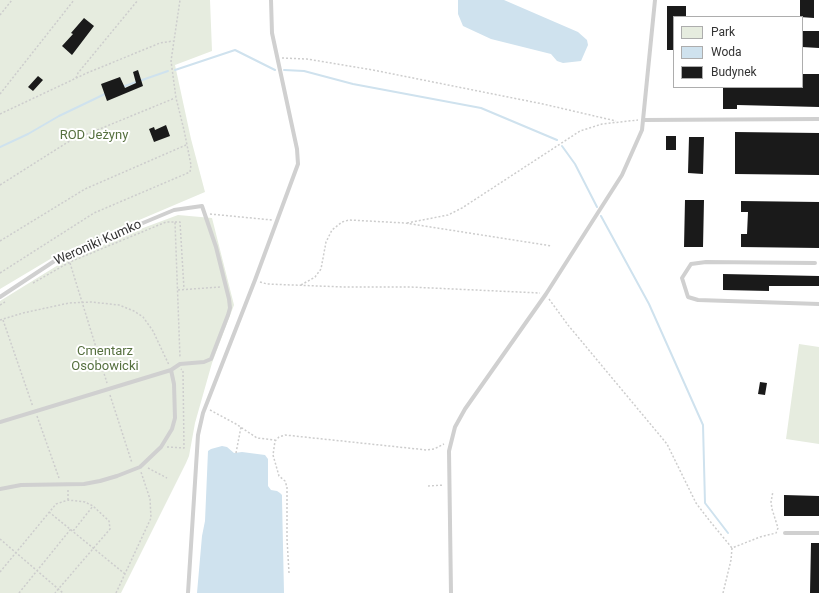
<!DOCTYPE html>
<html>
<head>
<meta charset="utf-8">
<style>
  body { margin:0 }
  #map { position:relative; width:819px; height:593px; overflow:hidden; background:#fff; font-family:Roboto,sans-serif }
  canvas { display:block }
  .legend { position:absolute; left:673px; top:16px; width:130px; height:72px; box-sizing:border-box; background:#fff; border:1px solid #adadad; margin:0; padding:5px 7px; list-style:none; font-size:12px; color:#333 }
  .legend li { display:flex; align-items:center; gap:8px; height:20px }
  .legend b { width:20px; border:1px solid #adadad }
</style>
</head>
<body>
<div id="map">
<canvas width="819" height="593"></canvas>
<ul class="legend">
<li><b style="height:11px;background:#e6ecdf"></b>Park</li>
<li><b style="height:11px;background:#cfe2ee"></b>Woda</li>
<li><b style="height:11px;background:#1a1a1a"></b>Budynek</li>
</ul>
</div>
<script>
const context = document.querySelector('canvas').getContext('2d');
context.lineJoin = 'round';
function fillPath(path, color) { context.fillStyle = color; context.fill(path, 'evenodd'); }
const poly = rows => new Path2D(rows.map(r => 'M' + r).join(''));
function strokePath(path, color, width, dash) { context.strokeStyle = color; context.lineWidth = width; context.lineCap = dash ? 'butt' : 'round'; context.setLineDash(dash || []); context.stroke(path); }
function write(font, color, halo, rows, align = 'center') {
  context.font = font + ' Roboto,sans-serif'; context.lineWidth = 4; context.setLineDash([]); context.textBaseline = 'middle'; context.strokeStyle = halo; context.fillStyle = color; for (const [text, x, y, turn = 0] of rows) {
    context.save(); context.translate(x, y); context.rotate((+turn || 0) * Math.PI / 180); context.textAlign = isNaN(turn) ? turn : align; if (halo) context.strokeText(text, 0, 0); context.fillText(text, 0, 0); context.restore();
  }
}
fillPath(poly([
  [0,0,210,0,212,51,175,65,191,139,205,192,57,255,0,289],
  [178,215,212,218,234,305,212,363,195,423,189,456,186,463,121,593,0,593,0,301,63,262,135,231],
  [799,344,819,347,819,444,786,439]
]), '#e6ecdf');
fillPath(poly([
  [458,0,504,0,578,32,587,40,588,45,581,61,563,63,557,61,551,54,491,39,463,26,458,14],
  [222,446,227,447,234,453,242,452,265,455,268,459,268,486,271,490,277,491,280,493,282,495,282,499,284,593,197,593,202,536,205,521,208,451,211,449]
]), '#cfe2ee');
strokePath(poly([
  [175,70,235,50,275,70],
  [284,70,304,71,353,84,481,108,557,140],
  [122,87,168,71],
  [562,146,575,164,597,207],
  [0,147,28,134,59,116,107,93],
  [601,216,649,304,703,425,705,503,728,533]
]), '#cfe2ee', 2);
fillPath(poly([
  [800,0,814,0,814,18,800,17],
  [667,6,686,6,686,17,674,17,674,50,667,50],
  [84,18,94,26,72,55,62,46,73,34,71,33],
  [802,31,819,31,819,48,802,47],
  [138,70,143,86,107,101,101,84,120,77,125,88,136,83,133,72],
  [802,74,819,74,819,107,737,105,737,109,723,109,723,87,802,87],
  [38,76,43,80,33,91,28,87],
  [166,125,170,136,154,142,149,129,154,127,155,130],
  [735,132,819,133,819,175,735,174],
  [666,136,676,136,676,150,666,150],
  [689,137,704,137,703,174,688,173],
  [685,200,704,200,703,247,684,247],
  [741,201,819,202,819,248,741,247,741,234,747,234,748,212,741,212],
  [723,274,819,276,819,286,769,286,769,291,723,290],
  [760,382,767,383,765,395,758,394],
  [784,495,819,496,819,516,784,516],
  [811,543,819,543,819,593,810,593]
]), '#1a1a1a');
strokePath(poly([
  [0,15,12,0],
  [282,58,307,59,373,70,543,104,616,121],
  [76,78,78,73,138,0],
  [0,94,74,0],
  [0,114,87,73,160,43,173,41],
  [0,185,68,142,175,98],
  [210,214,272,220],
  [175,222,180,222,184,289],
  [407,223,448,215,462,208,580,131,602,124,638,120],
  [0,241,85,189,186,145],
  [70,263,107,383],
  [0,273,94,213,190,172,191,165,184,130,176,98,171,61,180,0],
  [260,282,267,284,344,287,410,287,540,293],
  [33,283,70,262,166,222,175,222,180,358],
  [301,285,315,277,321,269,326,242,332,230,342,222,349,220,405,223,552,246],
  [178,290,220,287],
  [549,299,568,325,667,444,696,503,709,520,732,548],
  [0,305,5,302],
  [0,320,23,313,69,303,91,302,119,305,134,311,143,317,153,331,169,365],
  [3,320,33,407],
  [110,395,132,463],
  [210,410,236,424,257,438,275,440],
  [37,416,59,478],
  [167,447,184,448,183,371,181,369],
  [236,453,241,427],
  [148,468,167,478],
  [428,486,444,485],
  [68,490,68,500],
  [49,512,125,574],
  [0,539,63,593],
  [0,572,56,504,68,500,85,502,93,506,109,521,110,529,55,593],
  [289,573,287,539,287,487,285,481,279,476,273,455,275,441,279,437,285,435,427,450,434,449,444,444],
  [19,593,70,530,74,530,93,506],
  [116,593,151,518,150,499,141,472],
  [723,593,731,560,732,548,760,537,776,533,778,528,772,509,771,502,773,491]
]), '#cdcdcd', 1.5, [2, 2]);
strokePath(poly([
  [643,120,819,119],
  [815,263,706,262,691,264,682,278,688,297,698,300,819,304],
  [0,297,59,258,174,210,202,206,216,247,229,299,230,308,228,315,211,359,204,362,180,364,171,370,0,422],
  [0,489,21,485,84,484,100,481,117,476,140,467,161,447,172,429,175,418,174,384,171,370],
  [785,533,819,533],
  [188,593,198,435,203,413,255,280,298,164,297,149,272,33,271,0],
  [451,593,449,451,455,427,465,409,546,294,622,175,642,130,655,0]
]), '#d0d0d0', 4);
write('13px', '#56703f', '#fff', [
  ["ROD Jeżyny",94,136],
  ["Cmentarz",105,352],
  ["Osobowicki",105,367]
]);
write('13px', '#333', '#fff', [
  ["Weroniki Kumko",98,243,-24]
]);
</script>
</body>
</html>
